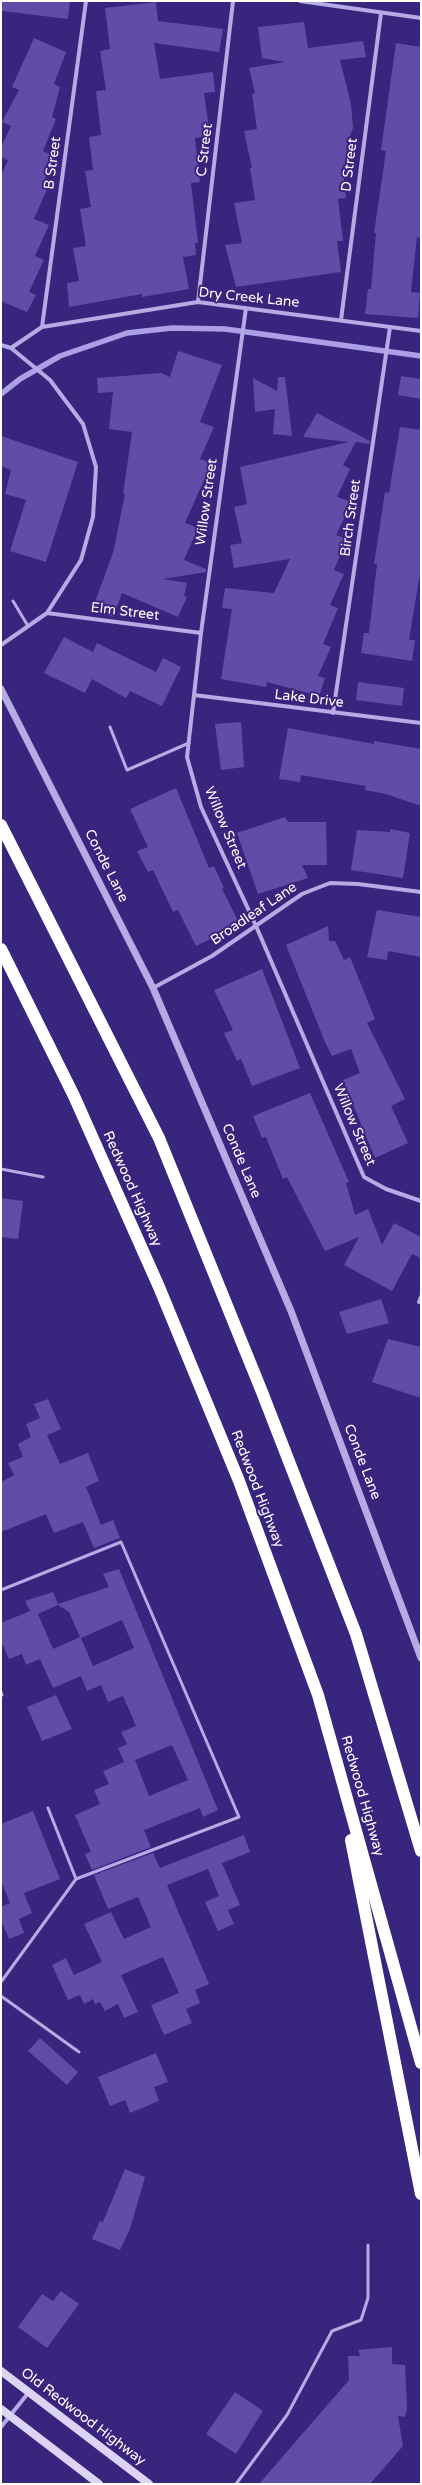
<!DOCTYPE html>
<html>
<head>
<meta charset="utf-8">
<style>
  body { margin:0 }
  #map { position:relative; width:422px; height:2485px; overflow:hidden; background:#38257e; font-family:"Varela Round",sans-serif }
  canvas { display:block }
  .frame { position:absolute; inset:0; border:2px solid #fff; pointer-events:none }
</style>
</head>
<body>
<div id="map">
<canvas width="422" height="2485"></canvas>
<div class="frame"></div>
</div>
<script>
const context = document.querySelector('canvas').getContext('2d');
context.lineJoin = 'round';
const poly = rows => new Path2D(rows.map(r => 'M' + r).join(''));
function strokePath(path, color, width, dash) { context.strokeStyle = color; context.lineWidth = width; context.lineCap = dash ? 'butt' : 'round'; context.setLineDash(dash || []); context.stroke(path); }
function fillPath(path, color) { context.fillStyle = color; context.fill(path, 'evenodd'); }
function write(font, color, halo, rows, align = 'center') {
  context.font = font + ' "Varela Round",sans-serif'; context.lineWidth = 4; context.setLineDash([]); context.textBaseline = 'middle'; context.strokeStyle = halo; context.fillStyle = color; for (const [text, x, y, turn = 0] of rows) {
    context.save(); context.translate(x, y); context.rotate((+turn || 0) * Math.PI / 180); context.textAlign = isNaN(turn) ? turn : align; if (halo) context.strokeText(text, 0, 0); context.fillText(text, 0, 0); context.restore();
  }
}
strokePath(poly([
  [1,394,20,379,60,356,127,333,172,328,225,329,421,356]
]), '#ac9fe6', 5.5);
fillPath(poly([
  [2,1,70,1,68,19,2,11],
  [156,2,158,21,223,29,219,52,154,43,160,79,213,72,215,92,204,93,210,136,195,138,200,182,191,183,198,243,195,243,196,255,183,257,189,289,142,297,142,294,69,307,67,283,79,281,73,248,86,246,80,209,91,207,85,171,93,170,89,137,101,135,96,91,106,90,100,51,110,49,105,8],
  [304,22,308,48,363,41,366,57,340,60,351,104,353,128,346,147,351,171,343,172,346,198,338,199,343,241,337,241,341,272,236,287,225,245,242,243,234,203,255,200,250,168,252,168,244,131,257,129,252,94,255,93,249,68,285,62,262,58,258,27],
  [34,38,66,52,54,84,60,87,52,117,56,119,43,151,55,156,42,186,47,189,34,219,49,225,35,256,44,260,29,292,36,295,27,312,1,301,1,176,8,160,1,157,1,147,11,126,2,122,19,90,12,87],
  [396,43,421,47,421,238,417,237,411,292,420,293,418,318,365,314,368,289,371,289,376,233,374,233,386,151,381,150],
  [178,351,222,365,200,422,214,427,200,459,213,463,208,482,204,480,185,523,198,528,184,560,206,569,206,572,163,579,187,583,184,596,187,597,178,617,122,593,113,617,92,610,113,553,125,494,123,494,132,432,109,429,113,392,98,393,97,378,161,373,170,377],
  [401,376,421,379,421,399,398,395],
  [278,377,285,377,292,436,273,434,275,409,255,412,253,378,277,391],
  [317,413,370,441,369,444,356,442,343,465,350,469,337,497,352,502,336,535,347,539,334,570,344,574,330,605,338,608,323,644,331,647,318,676,325,678,319,696,267,682,266,687,221,679,232,609,222,608,225,588,274,593,290,559,234,568,230,545,242,543,234,507,247,504,240,467,349,442,303,437],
  [400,427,421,430,421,567,409,640,415,640,412,661,361,653,364,633,369,633,377,564,374,564,385,492,389,493],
  [1,436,78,462,46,562,10,551,26,500,5,494,11,470,1,466],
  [64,637,93,652,97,643,156,672,163,658,181,667,162,706,130,691,126,698,92,679,85,693,44,673],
  [358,682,404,688,402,706,356,700],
  [241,722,244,767,221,770,215,724],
  [288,728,374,744,374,741,421,749,421,806,386,794,365,790,366,786,301,775,300,782,279,779],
  [176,788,209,868,214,866,224,888,222,889,240,925,196,946,178,910,173,912,153,870,148,872,137,851,148,847,130,809],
  [285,817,288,822,326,822,327,865,302,865,308,878,258,894,237,833],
  [390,829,410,833,403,878,351,870,357,830,390,832],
  [377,910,421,917,421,957,388,951,387,960,367,957],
  [328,926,329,941,335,941,344,960,350,957,375,1019,367,1023,405,1099,391,1106,408,1143,375,1158,343,1080,360,1073,351,1049,332,1056,325,1042,286,945],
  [262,969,300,1068,252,1086,241,1059,237,1061,224,1033,233,1030,214,990],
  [310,1093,349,1182,346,1183,355,1215,368,1209,382,1245,394,1223,421,1237,421,1258,412,1254,392,1291,344,1265,359,1237,325,1251,287,1177,283,1179,266,1137,262,1138,253,1116],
  [1,1198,23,1201,18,1239,1,1237],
  [381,1299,389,1323,347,1334,339,1312],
  [388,1339,421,1347,421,1398,372,1382],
  [48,1399,61,1429,47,1435,60,1464,88,1453,99,1481,86,1487,101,1525,113,1520,120,1538,94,1548,83,1522,54,1533,46,1514,1,1532,1,1482,14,1475,8,1463,23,1457,18,1444,31,1437,26,1424,40,1418,34,1404],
  [119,1569,218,1810,203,1817,200,1808,144,1830,151,1847,92,1870,85,1854,91,1852,75,1815,100,1804,94,1790,109,1784,103,1771,124,1762,118,1748,127,1744,121,1732,136,1726,123,1696,108,1702,101,1685,87,1691,81,1676,53,1688,40,1659,26,1665,22,1654,9,1659,1,1641,1,1623,30,1611,25,1601,53,1592,58,1604,109,1587,103,1574],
  [58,1605,69,1612,80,1637,53,1649,38,1614],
  [122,1620,134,1648,93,1666,81,1638],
  [172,1745,188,1780,149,1796,135,1760],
  [56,1695,72,1729,42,1741,27,1707],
  [33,1811,60,1879,24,1893,32,1913,19,1919,24,1933,9,1939,1,1920,1,1907,10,1903,1,1881,1,1824],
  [244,1835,250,1852,222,1863,240,1905,228,1910,234,1924,218,1931,205,1902,219,1896,208,1869,167,1885,209,1984,195,1990,200,2003,186,2009,192,2023,164,2035,151,2005,179,1993,163,1957,121,1975,138,2012,124,2018,118,2004,105,2011,100,2002,95,2004,93,1999,84,2004,80,1995,68,2000,52,1965,66,1958,74,1975,102,1962,84,1924,111,1912,124,1939,151,1927,138,1897,108,1909,94,1875,153,1853,160,1868],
  [40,2038,78,2072,67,2085,28,2051],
  [156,2053,168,2082,154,2087,159,2101,130,2113,125,2100,110,2106,98,2077],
  [125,2169,145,2177,130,2229,120,2250,92,2239,100,2221,103,2222],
  [61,2291,79,2304,47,2348,18,2327,42,2294,53,2301],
  [392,2347,392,2364,405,2365,407,2409,405,2417,398,2416,403,2446,370,2484,259,2484,349,2380,348,2356,360,2356,358,2350],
  [235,2392,263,2411,236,2454,206,2434]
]), '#604da7');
strokePath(poly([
  [13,601,28,626],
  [110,727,127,770,189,743],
  [1,1169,43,1177],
  [1,1590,121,1542,239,1817,76,1879,48,1808],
  [1,1692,2,1695],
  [1,1982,76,1879],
  [1,1996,79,2052],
  [236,2484,287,2415,332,2331,361,2320,368,2298,368,2245]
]), '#b6abe5', 3);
strokePath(poly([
  [300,1,421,18],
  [198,302,233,1],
  [246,308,201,633,187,757,201,807,256,926,364,1177,386,1189,421,1201],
  [341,320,381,13],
  [42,327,86,1],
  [1,345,11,348,50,380,83,424,96,467,93,517,81,560,47,613,1,645],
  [11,348,42,327,198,302,421,331],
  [47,613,201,633],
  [194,695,421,723],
  [333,713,390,327],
  [153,988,212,956,302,894,330,883,358,884,421,892],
  [419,1302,421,1297],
  [1,2427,29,2392]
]), '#b6abe5', 4);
strokePath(poly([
  [1,689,153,988,291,1311,421,1658]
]), '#b6abe5', 7);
strokePath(poly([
  [1,2371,149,2484],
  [1,2409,99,2484]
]), '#dbd4f5', 8);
strokePath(poly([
  [1,825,159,1138,262,1392,356,1634,421,1851],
  [1,949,74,1096,159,1287,239,1481,318,1695,421,2063],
  [351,1840,421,2194]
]), '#fff', 12);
write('14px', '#fff', '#38257e', [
  ["C Street",205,150,-83],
  ["B Street",53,163,-82],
  ["D Street",350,165,-83],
  ["Dry Creek Lane",249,298,6],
  ["Willow Street",207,502,-82],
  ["Birch Street",351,518,-82],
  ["Elm Street",125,612,7],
  ["Lake Drive",309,699,7],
  ["Willow Street",225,828,67],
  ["Conde Lane",106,866,63],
  ["Broadleaf Lane",254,914,-34],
  ["Willow Street",354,1125,67],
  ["Conde Lane",241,1161,67],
  ["Redwood Highway",132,1189,66],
  ["Conde Lane",362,1462,69],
  ["Redwood Highway",257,1489,69],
  ["Redwood Highway",362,1796,74],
  ["Old Redwood Highway",83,2417,37]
]);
</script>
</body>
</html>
